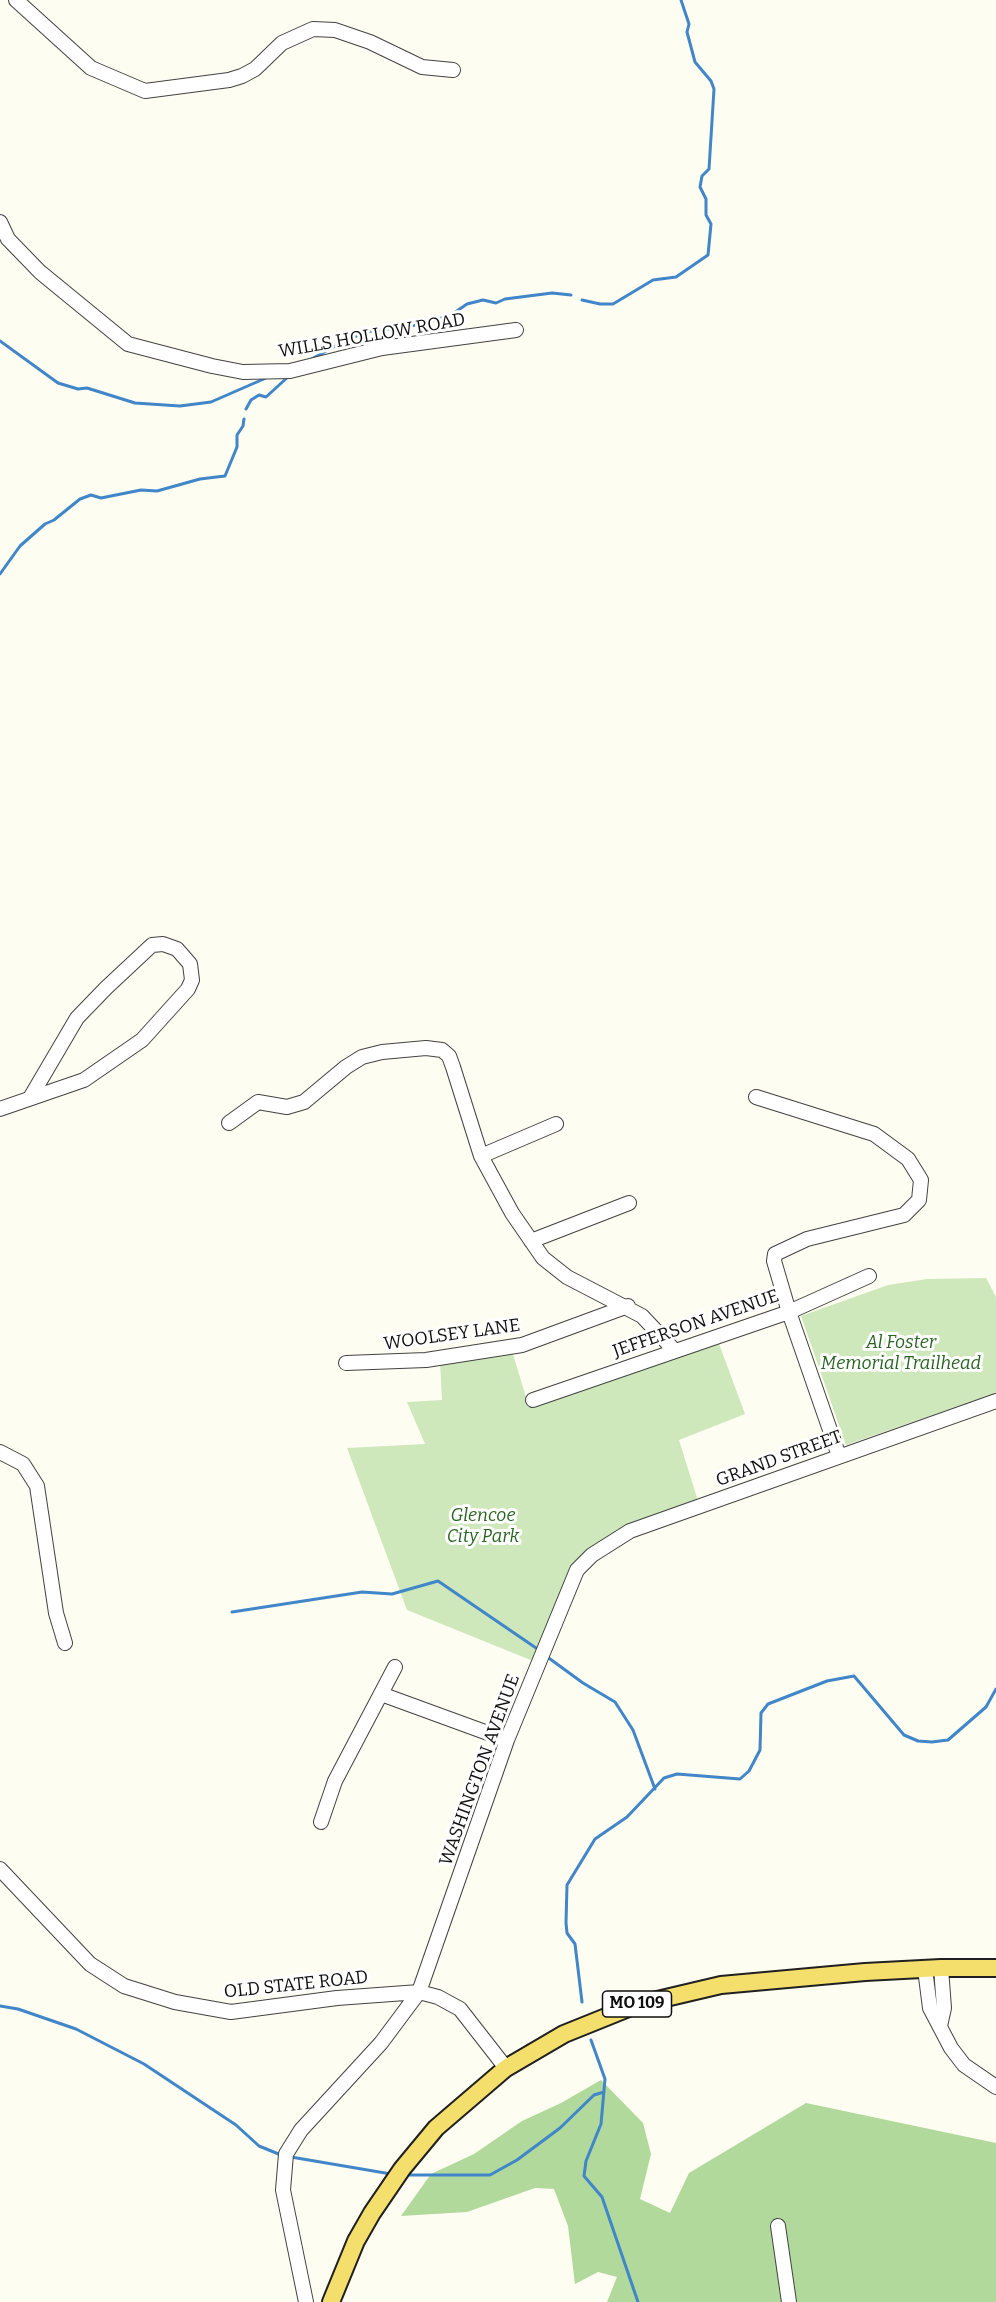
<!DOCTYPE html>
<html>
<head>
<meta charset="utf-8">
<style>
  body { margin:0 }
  canvas { display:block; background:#fefdf1 }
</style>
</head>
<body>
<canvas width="996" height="2302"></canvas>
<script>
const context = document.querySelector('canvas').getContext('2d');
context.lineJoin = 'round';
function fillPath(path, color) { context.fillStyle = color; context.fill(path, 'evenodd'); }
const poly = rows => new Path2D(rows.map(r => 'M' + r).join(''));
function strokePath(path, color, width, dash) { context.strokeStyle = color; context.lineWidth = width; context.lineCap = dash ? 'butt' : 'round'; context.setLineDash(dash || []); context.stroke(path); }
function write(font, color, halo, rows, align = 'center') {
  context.font = font + ' Bitter,serif'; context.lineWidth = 6; context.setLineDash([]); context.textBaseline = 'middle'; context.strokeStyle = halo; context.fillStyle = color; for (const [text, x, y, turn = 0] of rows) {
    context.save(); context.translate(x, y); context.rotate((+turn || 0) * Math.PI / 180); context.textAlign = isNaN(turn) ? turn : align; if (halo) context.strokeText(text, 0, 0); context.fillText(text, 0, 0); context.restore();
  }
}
fillPath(poly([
  [986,1278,996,1297,996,1393,846,1445,801,1316,888,1285,927,1279],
  [718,1341,745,1414,679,1440,698,1501,591,1551,533,1661,407,1610,347,1448,425,1444,407,1402,442,1400,440,1361,512,1351,529,1407]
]), '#cee8bc');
fillPath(poly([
  [601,2080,643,2123,651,2154,640,2199,670,2213,689,2173,806,2103,996,2143,996,2302,607,2302,617,2277,598,2272,575,2284,568,2226,554,2189,535,2188,467,2212,401,2216,431,2174,474,2154,522,2121,561,2103]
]), '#b1d99b');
strokePath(poly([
  [582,300,600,304,613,304,653,280,676,277,708,255,711,224,706,215,706,199,700,187,702,176,709,169,714,89,711,81,695,62,687,32,689,24,681,0],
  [0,341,58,383,78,389,87,388,135,403,180,406,211,402,266,378],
  [308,361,348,339,374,330,401,328,429,322,451,315,467,304,483,300,496,303,505,299,552,293,571,295],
  [246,409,251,400,259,395,266,397,289,376],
  [0,574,20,546,45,524,54,520,80,499,91,495,101,498,141,490,157,491,200,479,225,476,237,447,237,435,243,426,244,419],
  [232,1612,362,1592,392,1594,438,1581,539,1650],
  [546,1656,583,1683,615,1702,633,1730,655,1789],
  [582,2002,575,1944,567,1933,566,1923,567,1885,595,1839,627,1817,664,1778,677,1774,740,1779,749,1771,760,1750,761,1713,768,1704,827,1681,854,1676,904,1735,918,1741,932,1742,948,1740,986,1707,996,1689],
  [0,2006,18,2009,76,2029,144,2064,236,2125,259,2146,281,2155],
  [591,2040,605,2079,601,2124,586,2161,584,2176,602,2197,638,2302],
  [291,2157,391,2174],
  [406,2175,490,2175,517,2160,560,2128,594,2095,604,2092]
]), '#4186c9', 3);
const minor = poly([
  [16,0,91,68,145,91,229,80,242,76,255,69,282,43,313,29,335,30,370,42,422,67,453,70],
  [0,222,8,239,40,272,128,344,212,366,243,372,290,371,382,348,516,330],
  [756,1097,874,1134,908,1159,921,1180,919,1200,904,1215,807,1239,775,1254,774,1261,789,1312,839,1456],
  [0,1109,84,1080,142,1040,188,989,192,980,190,964,177,949,163,944,152,945,106,988,77,1018,30,1098],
  [229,1123,258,1102,287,1107,304,1102,346,1067,362,1057,382,1052,426,1048,442,1050,449,1056,453,1067,481,1156,512,1213,543,1258,567,1277,642,1316,675,1351],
  [481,1156,556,1124],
  [531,1241,629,1203],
  [346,1363,426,1360,522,1345,628,1306],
  [533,1400,789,1312,869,1276],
  [0,1452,23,1464,37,1486,56,1613,65,1643],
  [381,1694,507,1740],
  [321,1822,335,1781,395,1667],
  [0,1869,90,1964,124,1986,175,2002,231,2012,337,1998,419,1992,438,1997,460,2009,506,2068],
  [925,1969,930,2008,951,2048,964,2065,996,2087],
  [940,2026,944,2008,941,1968],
  [778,2226,789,2302],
  [306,2302,283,2190,286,2154,301,2130,381,2043,419,1992,507,1740,577,1570,592,1555,630,1531,996,1401]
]);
const major = poly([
  [331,2302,356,2241,372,2213,402,2169,436,2128,506,2068,564,2034,636,2005,721,1985,865,1972,941,1968,996,1968]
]);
strokePath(minor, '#424242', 16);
strokePath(major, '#202020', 20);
strokePath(minor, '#fff', 14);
strokePath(major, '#f4df6c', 16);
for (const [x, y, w] of [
  [637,2004,69]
]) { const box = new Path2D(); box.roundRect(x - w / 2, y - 13, w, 26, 4.5); context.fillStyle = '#fff'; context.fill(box); strokePath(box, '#0f0f0f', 1.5); }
write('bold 16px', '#0f0f0f', null, [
  ["MO 109",637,2004]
]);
write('18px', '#0f0f0f', '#fff', [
  ["WILLS HOLLOW ROAD",372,336,-10],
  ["JEFFERSON AVENUE",696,1324,-19],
  ["WOOLSEY LANE",452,1335,-8],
  ["GRAND STREET",779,1459,-20],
  ["WASHINGTON AVENUE",480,1770,-70],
  ["OLD STATE ROAD",296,1985,-6]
]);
write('italic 18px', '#286521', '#fff', [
  ["Al Foster",901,1343],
  ["Memorial Trailhead",901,1364],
  ["Glencoe",483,1516],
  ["City Park",483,1537]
]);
</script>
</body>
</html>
